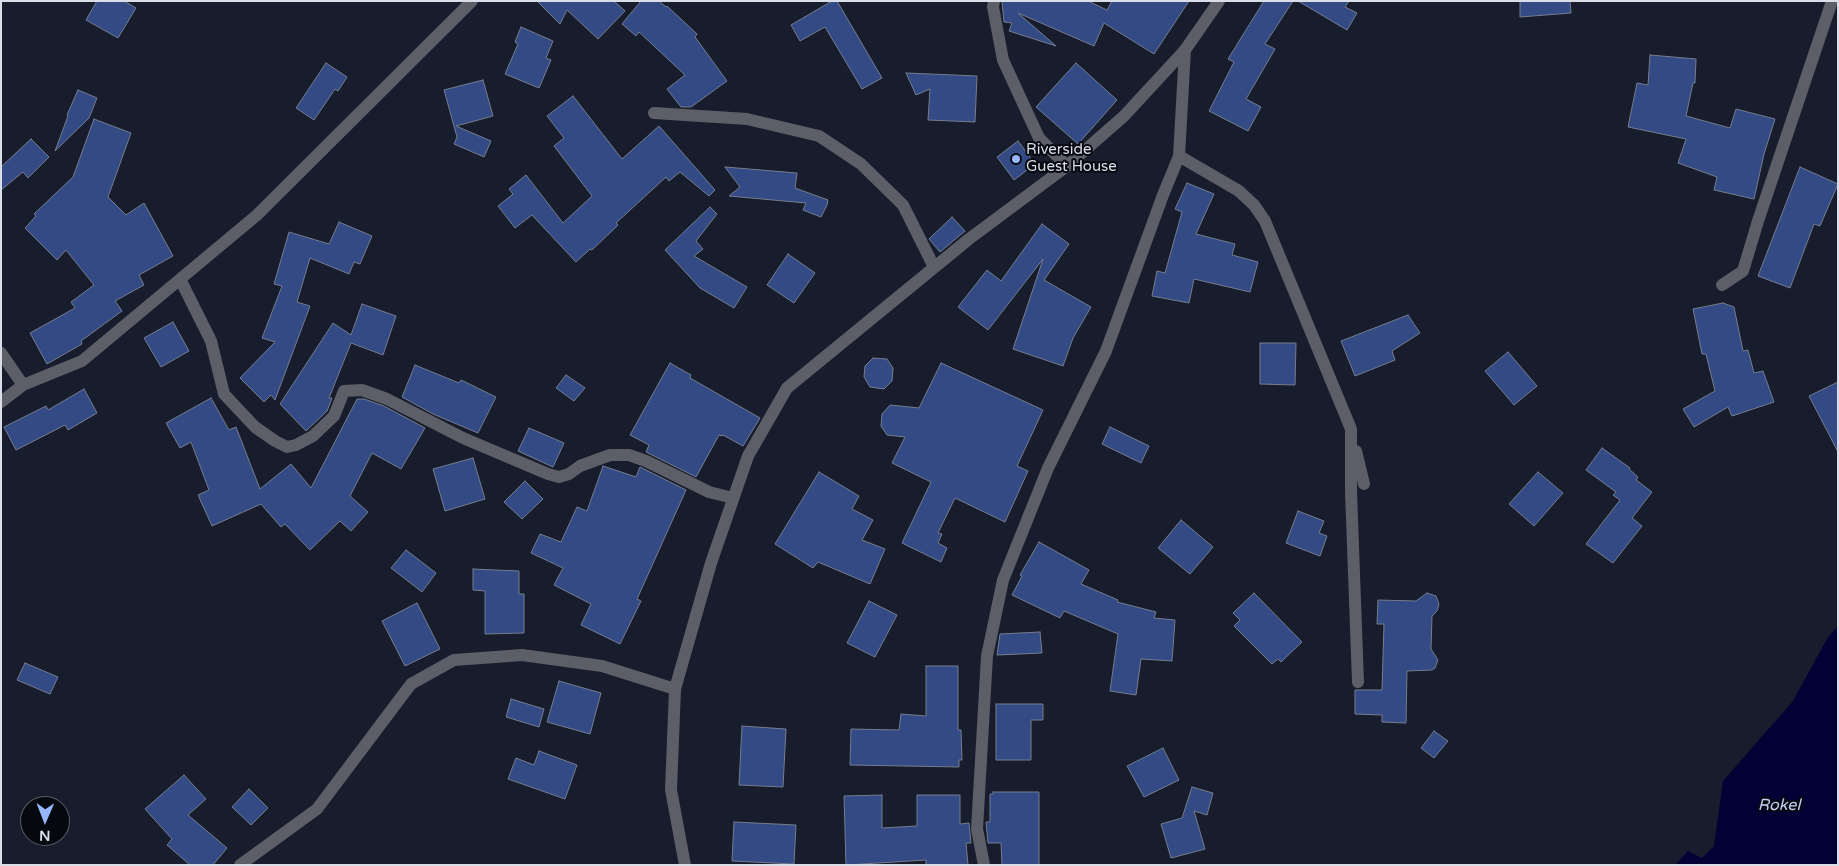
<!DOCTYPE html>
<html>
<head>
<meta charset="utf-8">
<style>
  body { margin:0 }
  #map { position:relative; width:1839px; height:866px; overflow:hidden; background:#171d2c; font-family:"Varela Round",sans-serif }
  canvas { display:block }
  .frame { position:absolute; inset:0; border:2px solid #d9dee8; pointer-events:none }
  .north { position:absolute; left:20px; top:796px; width:50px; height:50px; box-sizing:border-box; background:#05080e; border:1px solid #5a5e65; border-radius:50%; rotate:181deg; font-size:14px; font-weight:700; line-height:20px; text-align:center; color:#d9dee8 }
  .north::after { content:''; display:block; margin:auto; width:18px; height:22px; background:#97b6fd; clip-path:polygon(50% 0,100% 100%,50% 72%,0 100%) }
</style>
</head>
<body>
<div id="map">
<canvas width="1839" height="866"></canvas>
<div class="frame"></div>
<div class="north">N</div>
</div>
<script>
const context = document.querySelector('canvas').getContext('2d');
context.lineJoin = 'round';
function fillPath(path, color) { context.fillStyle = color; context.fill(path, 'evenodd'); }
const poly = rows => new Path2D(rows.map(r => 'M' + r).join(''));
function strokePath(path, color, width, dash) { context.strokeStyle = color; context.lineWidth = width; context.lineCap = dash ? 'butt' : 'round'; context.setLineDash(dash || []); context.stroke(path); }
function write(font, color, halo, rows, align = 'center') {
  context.font = font + ' "Varela Round",sans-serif'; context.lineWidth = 4; context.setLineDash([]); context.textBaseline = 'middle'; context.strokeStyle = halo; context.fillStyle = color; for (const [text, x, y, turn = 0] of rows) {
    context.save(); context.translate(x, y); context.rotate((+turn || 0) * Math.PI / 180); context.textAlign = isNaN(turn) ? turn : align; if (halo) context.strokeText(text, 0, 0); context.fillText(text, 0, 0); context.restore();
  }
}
fillPath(poly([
  [1838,626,1838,865,1675,865,1688,851,1702,858,1714,846,1723,781,1793,701,1828,637]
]), '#010136');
const building = poly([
  [97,1,124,1,136,8,118,38,86,20,97,1],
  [537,1,614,1,625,11,598,39,567,10,560,24,537,1],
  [641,1,659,1,666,7,667,6,697,34,695,37,727,81,691,107,681,107,667,89,685,75,639,32,636,36,622,24,641,1],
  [832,1,837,1,882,78,862,89,825,27,800,41,791,25,832,1],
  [1002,1,1088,1,1107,10,1112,1,1189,1,1154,54,1104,23,1094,46,1018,13,1056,46,1009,31,1012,23,1004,22,1002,1],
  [1264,1,1293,1,1265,44,1275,49,1246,99,1261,107,1248,131,1209,111,1234,62,1228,59,1264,1],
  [1298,1,1349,1,1345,7,1357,13,1347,30,1298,1],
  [1520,1,1570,1,1571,13,1520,17,1520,1],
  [521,27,553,41,546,58,551,60,539,88,505,74,518,44,515,42,521,27],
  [1650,55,1696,59,1695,83,1693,83,1686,116,1730,128,1736,109,1775,119,1764,154,1754,199,1714,190,1717,177,1678,163,1686,139,1628,127,1637,83,1648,85,1650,55],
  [326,63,347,77,338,91,335,89,314,120,296,108,326,63],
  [1076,63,1117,100,1078,144,1036,107,1076,63],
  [906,73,977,76,975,122,928,120,930,89,916,95,906,73],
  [483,80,493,116,456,126,491,141,484,157,454,144,457,137,444,90,483,80],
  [78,90,97,98,89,118,55,151,68,116,67,115,78,90],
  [573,96,622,159,659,126,715,190,709,196,680,172,669,181,666,177,616,223,618,225,592,250,590,249,576,262,532,215,515,228,498,206,513,194,509,189,526,175,563,223,592,196,554,146,564,138,547,116,573,96],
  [94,119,131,133,108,197,126,215,144,203,173,256,139,275,144,285,115,301,122,311,81,341,82,344,47,364,30,333,75,308,71,302,94,285,66,250,57,260,25,228,36,216,34,214,73,177,94,119],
  [31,139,49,157,28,178,23,172,1,190,1,167,31,139],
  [1018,141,1035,164,1014,180,997,157,1018,141],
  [725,167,797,173,795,188,828,200,827,205,821,217,803,210,806,203,729,196,740,187,725,167],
  [1800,167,1838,184,1820,226,1814,224,1790,288,1758,276,1800,167],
  [1187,183,1214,194,1196,234,1235,244,1232,255,1258,262,1250,292,1194,279,1189,303,1152,296,1157,271,1165,273,1182,212,1175,209,1187,183],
  [710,207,717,214,696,241,703,249,694,256,747,287,734,308,700,288,665,250,710,207],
  [952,217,965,231,940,252,929,239,952,217],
  [339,222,372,236,360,264,354,262,349,274,310,258,297,302,310,306,275,400,271,395,264,402,240,378,275,342,262,338,282,286,274,284,289,232,329,244,339,222],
  [1042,224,1069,244,1044,280,1091,307,1073,338,1063,366,1013,349,1043,259,988,330,958,307,987,270,1001,281,1042,224],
  [788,254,815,273,794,303,767,285,788,254],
  [1723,303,1734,307,1743,351,1748,350,1754,373,1763,371,1774,402,1732,416,1728,407,1694,427,1683,409,1715,391,1706,354,1702,354,1693,309,1723,303],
  [362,304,396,316,383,355,351,343,329,398,332,398,327,411,306,431,280,404,333,323,351,335,362,304],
  [1408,315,1420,333,1392,351,1395,360,1355,376,1341,341,1408,315],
  [173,322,189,351,161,367,144,338,173,322],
  [1260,343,1296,343,1295,385,1260,384,1260,343],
  [1508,352,1537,386,1514,405,1485,371,1508,352],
  [873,358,887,359,893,368,892,381,884,389,870,387,864,377,865,366,873,358],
  [670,363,691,375,690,378,760,418,743,446,723,435,722,436,719,435,696,477,646,452,649,445,630,435,670,363],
  [941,363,1043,410,1017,466,1028,471,1005,522,955,498,938,533,942,534,938,543,947,548,941,562,902,543,931,482,892,463,905,437,887,435,881,426,882,414,890,405,919,408,941,363],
  [415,365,459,383,461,380,496,397,478,433,433,414,402,397,415,365],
  [566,375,585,388,574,401,556,388,566,375],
  [1838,382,1838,452,1809,396,1838,382],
  [84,389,97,413,68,430,65,425,16,450,4,427,46,406,48,410,84,389],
  [211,398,229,430,236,427,260,489,291,464,311,488,357,399,364,399,384,406,425,428,401,469,372,453,350,496,368,512,351,531,340,521,310,550,285,524,281,527,261,504,212,526,198,495,209,490,191,442,180,448,166,423,211,398],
  [1110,427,1149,446,1141,463,1102,444,1110,427],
  [529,428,564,443,553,467,518,451,529,428],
  [1602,448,1630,468,1629,469,1638,477,1636,480,1652,492,1632,518,1642,526,1613,563,1586,544,1620,500,1613,495,1616,492,1586,470,1602,448],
  [473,458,485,499,445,511,433,469,473,458],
  [603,466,636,477,640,467,686,490,637,599,641,601,620,644,581,625,591,604,554,585,563,568,531,553,540,534,561,542,577,507,587,511,603,466],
  [819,472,859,496,852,509,873,520,862,540,885,549,870,584,818,562,813,568,775,544,819,472],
  [1538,472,1563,493,1534,526,1509,504,1538,472],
  [525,481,543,499,522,519,504,502,525,481],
  [1298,511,1324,521,1319,533,1327,536,1320,556,1286,543,1298,511],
  [1181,520,1213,547,1190,574,1158,548,1181,520],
  [1039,542,1089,570,1081,584,1118,600,1117,602,1156,612,1154,618,1175,620,1172,661,1141,659,1136,695,1110,691,1118,634,1064,611,1060,618,1012,595,1022,576,1020,575,1039,542],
  [406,550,436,573,422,592,391,568,406,550],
  [473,569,519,571,519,594,524,594,524,633,485,634,485,591,473,590,473,569],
  [1254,593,1302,642,1281,662,1278,659,1272,664,1234,626,1240,620,1233,613,1254,593],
  [1427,593,1436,596,1439,604,1437,611,1432,616,1431,649,1438,660,1435,668,1432,670,1407,671,1406,723,1382,722,1382,715,1355,714,1355,690,1382,690,1384,624,1377,624,1378,600,1416,601,1427,593],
  [869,601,897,615,875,657,847,643,869,601],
  [417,603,440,649,405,666,382,621,417,603],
  [1040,632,1042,653,997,655,1000,634,1040,632],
  [25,663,58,677,50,694,17,680,25,663],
  [926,666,958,666,958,730,961,730,962,760,959,760,959,767,850,765,851,729,899,730,901,714,926,716,926,666],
  [559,681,601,693,590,734,547,722,559,681],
  [511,699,544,709,539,727,506,717,511,699],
  [996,704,1043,704,1043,720,1031,720,1031,760,996,760,996,704],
  [742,726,786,729,783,787,739,785,742,726],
  [1434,731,1448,741,1434,758,1421,748,1434,731],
  [1163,748,1179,780,1144,797,1127,766,1163,748],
  [539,751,577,765,565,799,508,779,516,758,534,765,539,751],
  [184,775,206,799,188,815,227,848,213,865,190,865,167,845,172,839,145,809,184,775],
  [1192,787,1213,793,1207,815,1194,811,1205,849,1171,858,1161,824,1182,818,1192,787],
  [249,789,268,808,251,825,232,807,249,789],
  [993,792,1039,792,1039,865,1002,865,1001,843,988,843,986,822,990,822,990,794,993,794,993,792],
  [882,795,882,828,917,826,917,795,960,795,960,824,969,823,971,843,966,843,968,865,926,865,926,860,846,865,844,796,882,795],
  [734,822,796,825,794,864,732,861,734,822]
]);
fillPath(building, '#334a84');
strokePath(building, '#757d8f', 1);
strokePath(poly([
  [994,1,993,7,1003,60,1039,138,1067,166],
  [654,113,747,119,819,136,861,164,903,205,934,267],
  [1179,156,1239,191,1254,205,1265,221,1351,429,1351,492,1358,682],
  [180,279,211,341,224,394,255,427,275,441,287,447,296,445,313,436,334,416,344,391,362,390,387,399,463,438,548,474,559,477,569,474,580,466,610,455,629,455,646,461,709,492,733,498],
  [1722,285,1743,271,1758,221,1832,1],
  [1,353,23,385],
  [1,402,23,385,82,361,257,215,472,1],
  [1356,451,1364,484],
  [240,865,317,809,411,684,454,660,522,655,602,666,675,689],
  [984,865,977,829,987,656,1003,580,1048,468,1106,351,1163,195,1179,156,1185,50]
]), '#5c5f67', 12);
strokePath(poly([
  [685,865,671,790,675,689,711,563,748,456,787,388,969,239,1067,166,1124,116,1185,50,1219,1]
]), '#5c5f67', 12);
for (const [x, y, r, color] of [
  [1016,159,5,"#97b6fd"]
]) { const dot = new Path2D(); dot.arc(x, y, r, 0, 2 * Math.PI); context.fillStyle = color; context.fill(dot); strokePath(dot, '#05080e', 2); }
write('15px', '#d9dee8', '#05080e', [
  ["Riverside",1026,150],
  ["Guest House",1026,167]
], 'left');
write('italic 16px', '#c0d0f4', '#05080e', [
  ["Rokel",1779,806]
]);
</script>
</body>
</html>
